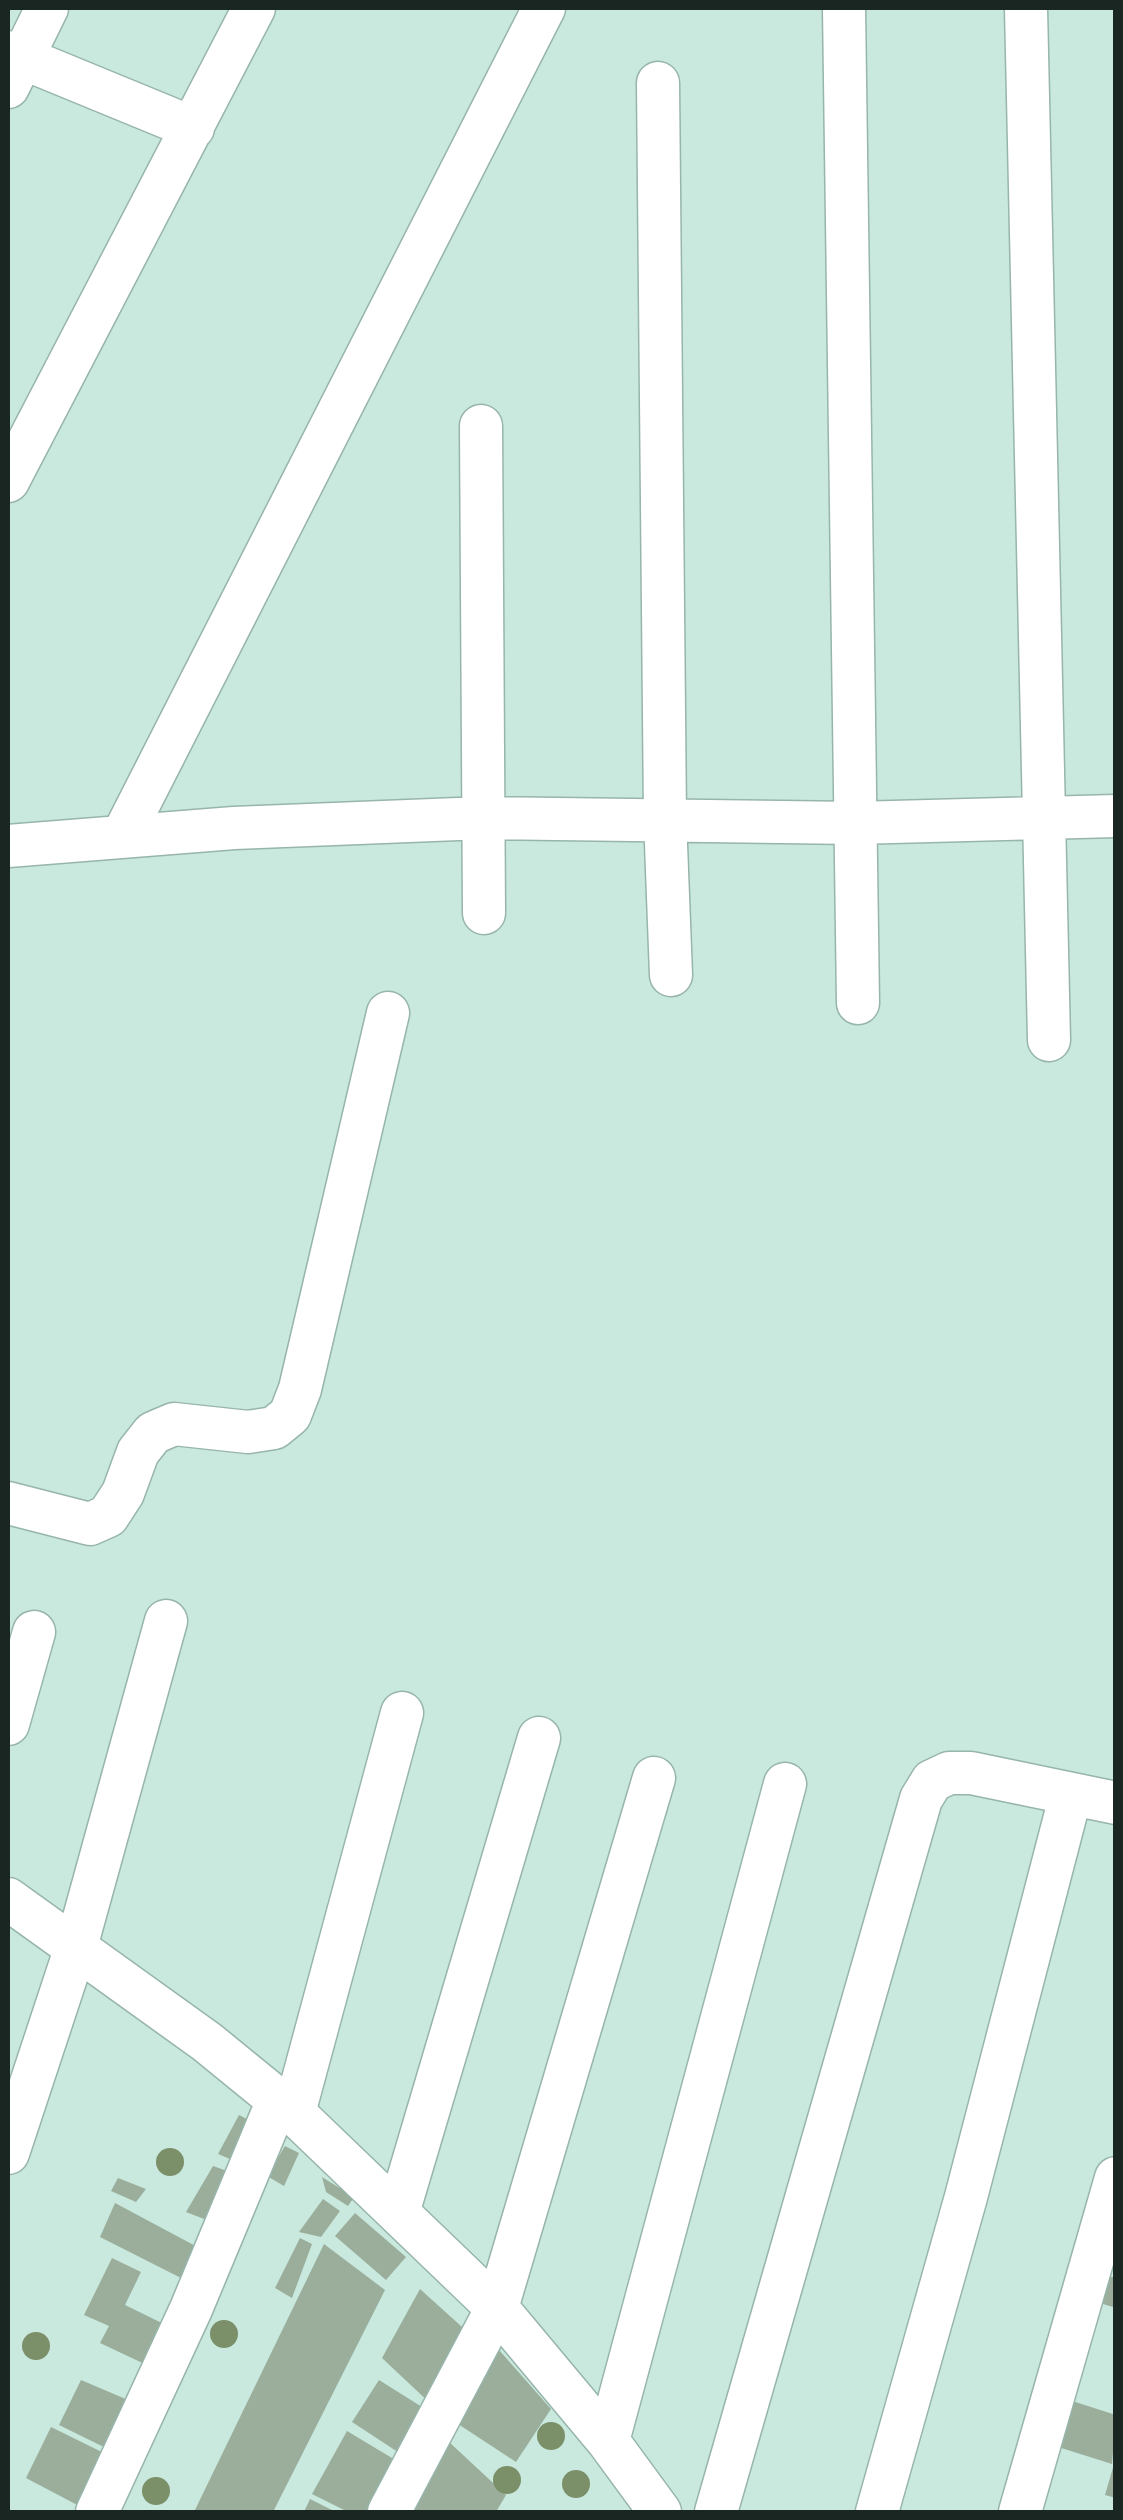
<!DOCTYPE html>
<html>
<head>
<meta charset="utf-8">
<style>
  body { margin:0 }
  #map { position:relative; width:1123px; height:2520px; overflow:hidden; background:#c9e8de; font-family:"Alegreya Sans",sans-serif }
  canvas { display:block }
  .frame { position:absolute; inset:0; border:10px solid #1a2622; pointer-events:none }
</style>
</head>
<body>
<div id="map">
<canvas width="1123" height="2520"></canvas>
<div class="frame"></div>
</div>
<script>
const context = document.querySelector('canvas').getContext('2d');
context.lineJoin = 'round';
function fillPath(path, color) { context.fillStyle = color; context.fill(path, 'evenodd'); }
const poly = rows => new Path2D(rows.map(r => 'M' + r).join(''));
function strokePath(path, color, width, dash) { context.strokeStyle = color; context.lineWidth = width; context.lineCap = dash ? 'butt' : 'round'; context.setLineDash(dash || []); context.stroke(path); }
fillPath(poly([
  [239,2115,262,2127,242,2164,218,2154],
  [285,2146,299,2153,284,2186,267,2176],
  [213,2166,241,2176,212,2222,186,2212],
  [322,2177,354,2197,348,2206,326,2192],
  [118,2178,146,2189,136,2202,111,2191],
  [323,2199,340,2211,321,2237,299,2232],
  [115,2203,203,2250,185,2280,100,2237],
  [355,2213,406,2257,386,2280,335,2236],
  [300,2238,312,2244,292,2298,275,2288],
  [324,2244,385,2290,273,2512,194,2512],
  [112,2258,141,2272,125,2305,170,2327,151,2367,100,2343,109,2326,84,2315],
  [1095,2273,1116,2278,1116,2308,1087,2299],
  [420,2289,472,2336,432,2405,382,2358],
  [499,2350,551,2409,516,2462,452,2420],
  [81,2380,135,2403,114,2452,59,2425],
  [379,2380,438,2417,410,2460,352,2422],
  [1069,2400,1116,2415,1112,2464,1055,2446],
  [51,2427,114,2458,83,2508,26,2478],
  [347,2431,402,2464,379,2512,348,2512,312,2494],
  [448,2441,506,2495,496,2512,409,2512],
  [1114,2464,1116,2464,1116,2498,1105,2495],
  [310,2499,336,2512,304,2512]
]), '#9aae9b');
const minor = poly([
  [844,8,858,1003],
  [1026,8,1049,1040],
  [8,52,193,128],
  [658,83,665,818,671,975],
  [8,87,47,8],
  [481,426,484,913],
  [8,481,254,8],
  [123,835,544,8],
  [8,846,234,828,483,818,855,823,1116,816],
  [8,1503,90,1524,108,1516,123,1493,138,1452,153,1433,174,1424,248,1432,274,1428,290,1415,300,1389,388,1013],
  [8,1724,34,1632],
  [8,1899,207,2042,294,2113,497,2308,608,2441,660,2512],
  [294,2113,402,1713],
  [8,2153,76,1947,166,1621],
  [398,2213,539,1738],
  [608,2441,785,1784],
  [97,2512,191,2309,278,2100],
  [389,2512,497,2308,654,1778],
  [716,2512,921,1799,932,1781,949,1773,971,1773,1116,1803],
  [877,2512,966,2197,1071,1794],
  [1020,2512,1116,2178]
]);
strokePath(minor, '#97b5ab', 45);
strokePath(minor, '#fff', 42);
context.fillStyle = '#7b8f68';
for (const [x, y] of [
  [170,2162],
  [224,2334],
  [36,2346],
  [551,2436],
  [507,2480],
  [576,2484],
  [156,2491]
]) { context.beginPath(); context.arc(x, y, 14, 0, 2 * Math.PI); context.fill(); }
</script>
</body>
</html>
